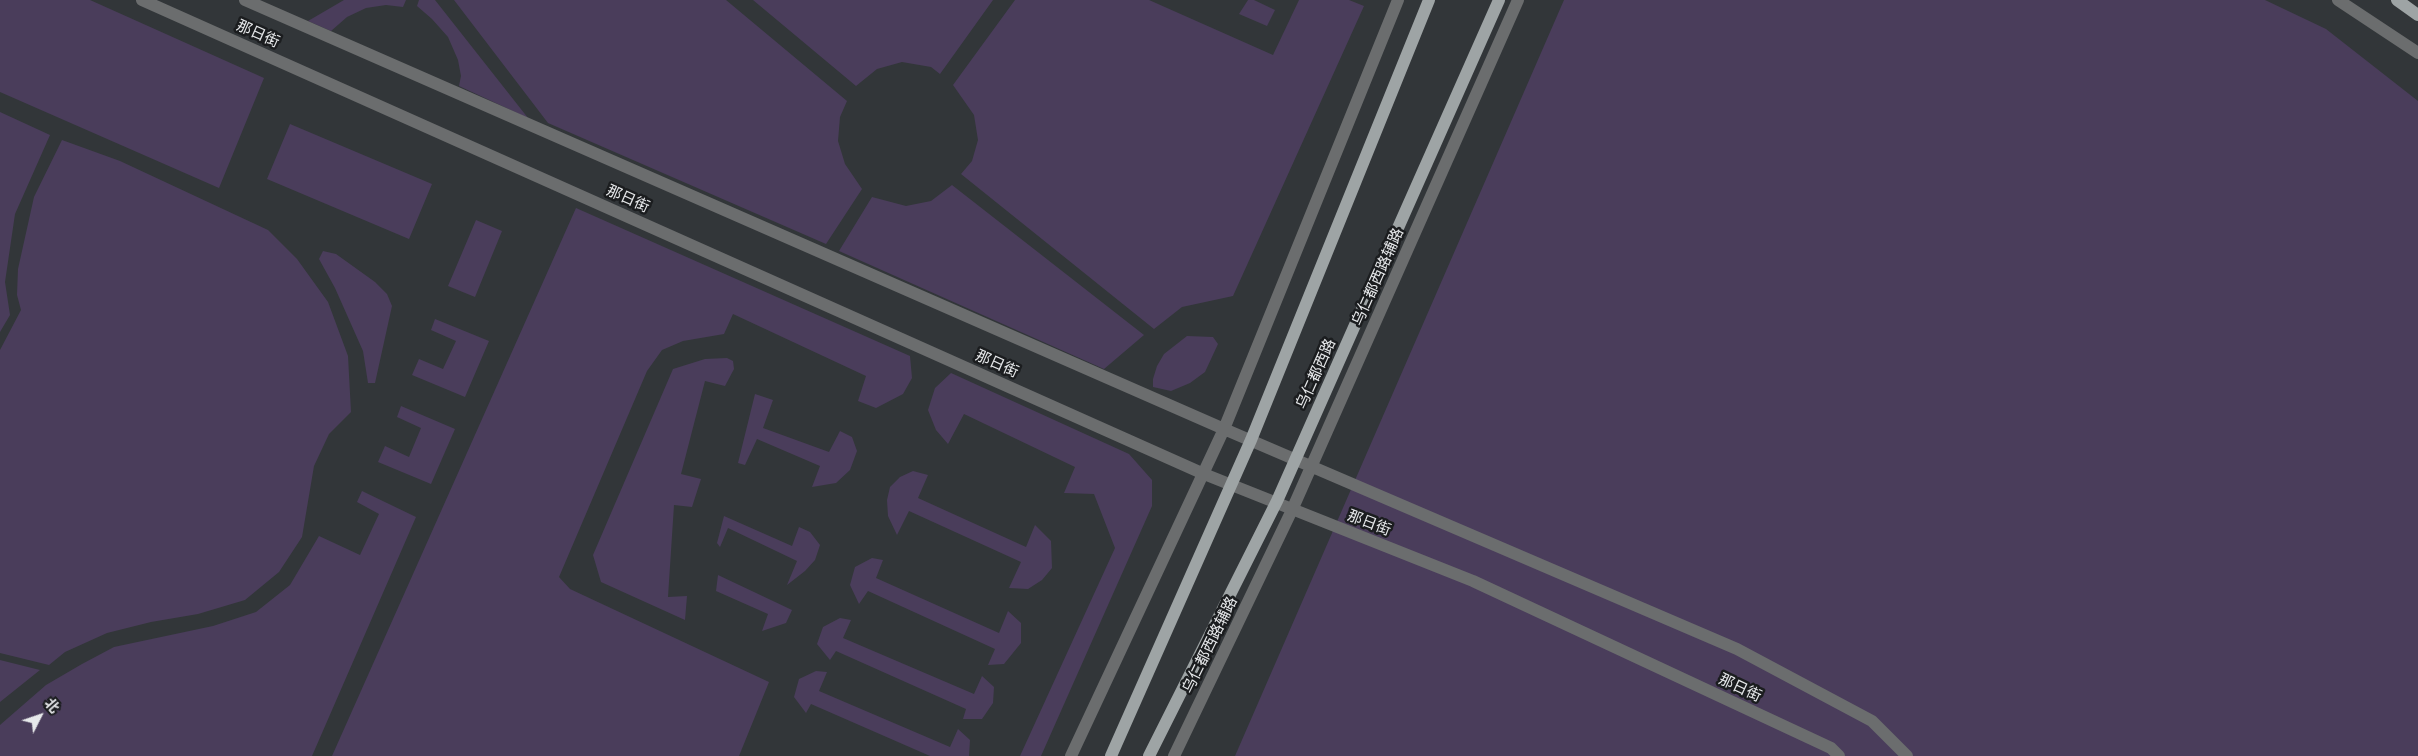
<!DOCTYPE html>
<html>
<head>
<meta charset="utf-8">
<style>
  body { margin:0 }
  #map { position:relative; width:2418px; height:756px; overflow:hidden; background:#323639; font-family:"Alegreya Sans","Noto Sans SC",sans-serif }
  canvas { display:block }
  .north { position:absolute; left:15px; top:691px; width:50px; height:50px; -webkit-text-stroke:4px #1b1d1f; paint-order:stroke; rotate:49deg; font-size:14px; font-weight:700; line-height:20px; text-align:center; color:#e7e9eb }
  .north::after { content:''; display:block; margin:auto; width:18px; height:22px; background:#e7e9eb; clip-path:polygon(50% 0,100% 100%,50% 72%,0 100%) }
</style>
</head>
<body>
<div id="map">
<canvas width="2418" height="756"></canvas>
<div class="north">北</div>
</div>
<script>
const context = document.querySelector('canvas').getContext('2d');
context.lineJoin = 'round';
function fillPath(path, color) { context.fillStyle = color; context.fill(path, 'evenodd'); }
const poly = rows => new Path2D(rows.map(r => 'M' + r).join(''));
function strokePath(path, color, width, dash) { context.strokeStyle = color; context.lineWidth = width; context.lineCap = dash ? 'butt' : 'round'; context.setLineDash(dash || []); context.stroke(path); }
function write(font, color, halo, rows, align = 'center') {
  context.font = font + ' "Alegreya Sans","Noto Sans SC",sans-serif'; context.lineWidth = 5; context.setLineDash([]); context.textBaseline = 'middle'; context.strokeStyle = halo; context.fillStyle = color; for (const [text, x, y, turn = 0] of rows) {
    context.save(); context.translate(x, y); context.rotate((+turn || 0) * Math.PI / 180); context.textAlign = isNaN(turn) ? turn : align; if (halo) context.strokeText(text, 0, 0); context.fillText(text, 0, 0); context.restore();
  }
}
fillPath(poly([
  [0,0,90,0,264,78,219,188,0,92],
  [344,0,406,0,403,7,386,5,366,8,347,17,331,31,308,21],
  [419,0,435,0,528,118,459,86,461,76,458,60,448,37,432,19,417,6],
  [454,0,726,0,847,101,840,117,838,141,845,164,862,189,826,244,548,123],
  [753,0,993,0,940,74,931,67,902,62,877,69,856,86],
  [1015,0,1149,0,1273,55,1299,0,1349,0,1364,6,1233,296,1182,307,1154,329,961,174,972,161,978,140,974,115,953,85],
  [1248,0,1254,0,1275,10,1267,26,1239,14],
  [1564,0,2265,0,2326,29,2418,101,2418,756,1235,756],
  [0,112,50,135,15,214,5,282,10,315,0,332],
  [290,124,432,184,409,239,267,179],
  [62,140,120,161,268,230,297,259,328,302,348,356,351,412,329,434,314,466,302,537,279,572,245,600,198,614,151,622,107,633,65,652,49,665,0,653,0,350,21,310,17,295,18,269,34,197],
  [952,185,1144,335,1104,369,839,251,872,197,906,206,931,201],
  [576,208,910,356,912,378,903,394,876,408,858,401,866,376,733,314,724,334,683,341,662,350,647,371,559,577,570,589,769,682,739,756,332,756],
  [476,220,502,231,475,297,448,286],
  [323,251,336,254,375,282,387,294,392,306,375,383,368,383,363,351,335,288,319,259],
  [435,319,489,341,465,397,412,375,419,359,443,369,456,341,431,330],
  [1187,336,1213,337,1218,344,1205,372,1190,383,1171,391,1153,387,1153,379,1157,366,1164,354],
  [727,358,733,361,734,369,725,386,705,381,681,474,701,479,692,507,674,505,668,597,687,596,685,620,601,582,593,555,673,369,705,359],
  [951,373,1129,454,1152,480,1152,506,1041,756,1020,756,1115,548,1094,494,1064,493,1075,467,964,414,948,444,936,430,928,410,935,388],
  [755,394,773,400,763,428,829,452,840,431,852,437,857,451,850,470,836,483,812,487,820,466,757,439,745,465,738,463],
  [401,406,455,429,431,484,378,462,385,446,409,457,421,428,397,417],
  [913,471,928,475,918,498,1026,547,1035,525,1051,541,1052,568,1042,580,1028,589,1009,588,1021,562,909,511,897,535,888,516,887,500,890,487,900,477],
  [362,491,416,517,312,756,0,756,0,725,46,685,82,664,114,647,213,626,256,612,290,585,319,536,360,555,379,514,357,502],
  [724,516,792,546,799,527,810,532,820,545,815,560,805,571,787,585,797,561,728,528,720,547,717,543],
  [872,558,883,560,876,578,999,633,1008,611,1021,623,1021,643,1004,664,988,665,995,649,868,591,859,604,850,585,855,567],
  [718,575,792,610,786,623,762,631,768,614,716,591],
  [840,618,851,620,843,638,974,694,982,676,994,687,993,703,982,719,963,719,966,709,836,651,830,660,817,644,823,627],
  [0,660,40,670,0,702],
  [816,671,827,672,819,691,950,747,958,729,970,740,969,756,930,756,811,704,806,713,794,697,799,679]
]), '#4a3d5b');
strokePath(poly([
  [142,0,1204,474,1473,581,1831,748,1839,756],
  [245,0,1224,429,1737,649,1872,721,1907,756],
  [2338,0,2418,53],
  [1071,756,1224,429,1398,0],
  [1174,756,1292,510,1518,0]
]), '#6b6d6e', 12);
strokePath(poly([
  [2397,0,2418,15],
  [1111,756,1251,440,1429,0],
  [1149,756,1277,501,1499,0]
]), '#9ea4a5', 12);
write('15px', '#e7e9eb', '#1b1d1f', [
  ["那日街",258,34,24],
  ["那日街",628,199,24],
  ["乌仁都西路辅路",1378,277,-66],
  ["那日街",997,364,24],
  ["乌仁都西路",1316,374,-66],
  ["那日街",1369,523,21],
  ["乌仁都西路辅路",1210,645,-64],
  ["那日街",1740,688,25]
]);
</script>
</body>
</html>
